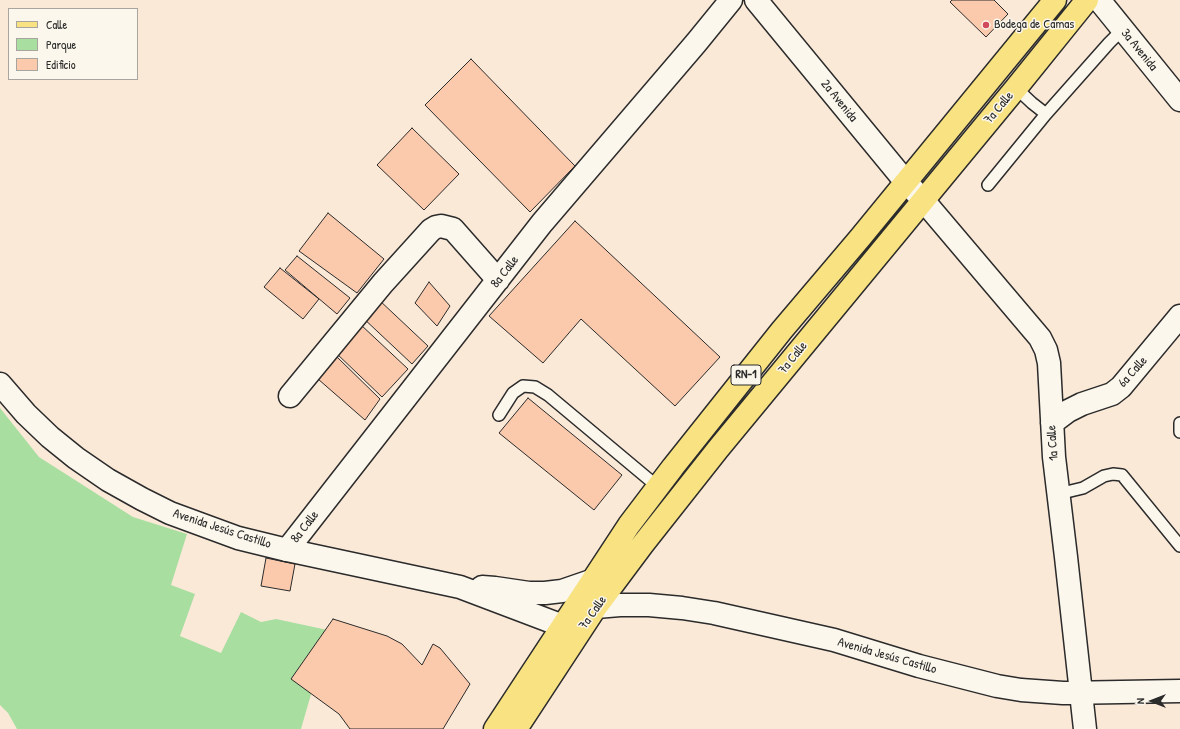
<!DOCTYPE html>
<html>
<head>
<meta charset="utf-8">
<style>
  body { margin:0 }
  #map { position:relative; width:1180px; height:729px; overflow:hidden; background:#fbe9d8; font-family:"Patrick Hand",sans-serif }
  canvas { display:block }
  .legend { position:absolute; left:8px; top:8px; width:130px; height:72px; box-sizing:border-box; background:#fbf7ec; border:1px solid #a8a59f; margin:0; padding:5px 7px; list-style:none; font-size:12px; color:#2b2b2b }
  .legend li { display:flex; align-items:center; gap:8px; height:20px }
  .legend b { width:20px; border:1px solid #a8a59f }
  .north { position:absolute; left:1132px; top:681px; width:40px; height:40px; -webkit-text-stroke:3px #fbf7ec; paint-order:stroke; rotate:270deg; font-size:11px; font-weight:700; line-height:16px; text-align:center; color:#2b2b2b }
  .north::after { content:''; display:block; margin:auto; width:14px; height:18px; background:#2b2b2b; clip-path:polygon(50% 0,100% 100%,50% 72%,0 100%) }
</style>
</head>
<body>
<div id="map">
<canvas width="1180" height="729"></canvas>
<ul class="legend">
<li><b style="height:5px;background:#f8e281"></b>Calle</li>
<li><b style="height:11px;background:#a9dea1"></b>Parque</li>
<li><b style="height:11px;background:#fbc9ab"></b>Edificio</li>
</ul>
<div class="north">N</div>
</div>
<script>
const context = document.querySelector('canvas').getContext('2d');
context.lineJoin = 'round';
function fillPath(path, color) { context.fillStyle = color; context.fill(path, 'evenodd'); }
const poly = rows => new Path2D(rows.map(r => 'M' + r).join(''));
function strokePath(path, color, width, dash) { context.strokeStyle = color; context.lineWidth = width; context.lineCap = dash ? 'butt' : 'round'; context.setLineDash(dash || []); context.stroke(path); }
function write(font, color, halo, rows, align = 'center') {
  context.font = font + ' "Patrick Hand",sans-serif'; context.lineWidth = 3; context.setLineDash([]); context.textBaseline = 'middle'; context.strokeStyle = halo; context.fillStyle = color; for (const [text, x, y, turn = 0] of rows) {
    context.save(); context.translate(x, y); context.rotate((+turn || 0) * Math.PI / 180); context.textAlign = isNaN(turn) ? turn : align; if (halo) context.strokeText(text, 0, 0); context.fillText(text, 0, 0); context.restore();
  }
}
fillPath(poly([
  [0,408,39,457,133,517,187,534,171,585,195,594,180,636,221,653,241,612,261,622,276,619,337,632,320,663,301,729,17,729,8,713,0,705]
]), '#a9dea1');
const building = poly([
  [952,0,994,0,1008,14,986,37,950,2,952,0],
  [471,59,575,166,530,212,425,105,471,59],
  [412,128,459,174,424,210,377,165,412,128],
  [328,213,384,259,357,293,299,251,328,213],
  [575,221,720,357,675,406,581,319,543,363,489,316,575,221],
  [297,256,350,298,337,314,285,270,297,256],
  [280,268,319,299,303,319,264,287,280,268],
  [429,282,450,306,437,326,415,303,429,282],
  [378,299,428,346,412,364,361,316,378,299],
  [360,324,408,369,382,397,335,352,360,324],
  [337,357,380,399,365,420,318,379,337,357],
  [528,398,622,475,594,510,499,433,528,398],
  [266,558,295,564,290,591,261,586,266,558],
  [333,619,387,636,402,644,422,665,433,644,440,648,470,684,443,729,350,729,339,714,291,679,333,619]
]);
fillPath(building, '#fbc9ab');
strokePath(building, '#2b2b2b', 1);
const lane = poly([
  [1016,88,1032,103,1046,114],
  [988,185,1046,114,1109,43,1123,29],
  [499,415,513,393,523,386,535,387,548,395,658,487],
  [1180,423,1180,432],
  [1058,494,1083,488,1104,476,1113,474,1122,475,1180,546]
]);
const street = poly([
  [756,0,905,181,923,200,1040,338,1046,350,1049,363,1054,457,1066,557,1085,729],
  [1099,0,1180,100],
  [290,396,383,283,431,230,436,227,441,226,453,229,498,280],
  [1052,423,1068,411,1082,404,1112,394,1121,387,1180,316],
  [287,550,542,223,696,43,731,0],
  [596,607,620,605,649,605,682,608,714,613,834,640,919,666,997,686,1021,690,1063,693,1180,691]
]);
const secondary = poly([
  [0,384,26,414,50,437,76,458,108,480,142,499,170,513,238,538,287,550,460,587,563,626],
  [482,587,495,588,529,593,545,593,562,591,591,581]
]);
const primary = poly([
  [495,729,629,525,673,467,782,330,860,238,1055,0],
  [516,729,596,607,643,544,718,449,1016,88,1087,0]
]);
strokePath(lane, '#2b2b2b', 14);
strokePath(street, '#2b2b2b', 25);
strokePath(secondary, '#2b2b2b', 25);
strokePath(primary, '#2b2b2b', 25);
strokePath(lane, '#fbf7ec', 11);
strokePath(street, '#fbf7ec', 22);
strokePath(secondary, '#fbf7ec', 22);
strokePath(primary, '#f8e281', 22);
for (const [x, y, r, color] of [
  [986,25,4,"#d1495b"]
]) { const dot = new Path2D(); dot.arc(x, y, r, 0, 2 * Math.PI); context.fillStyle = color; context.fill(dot); strokePath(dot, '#fbf7ec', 1.5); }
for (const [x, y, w] of [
  [746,375,30]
]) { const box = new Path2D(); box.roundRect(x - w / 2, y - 10, w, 20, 3); context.fillStyle = '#fbf7ec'; context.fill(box); strokePath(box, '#2b2b2b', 1); }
write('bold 12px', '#2b2b2b', null, [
  ["RN-1",746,375]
]);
write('13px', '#2b2b2b', '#fbf7ec', [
  ["Bodega de Camas",994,25]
], 'left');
write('13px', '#2b2b2b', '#fbf7ec', [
  ["3a Avenida",1139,50,51],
  ["2a Avenida",839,101,51],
  ["7a Calle",999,108,-50],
  ["8a Calle",505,272,-52],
  ["7a Calle",793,358,-51],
  ["6a Calle",1133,372,-48],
  ["1a Calle",1053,443,-94],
  ["8a Calle",305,527,-52],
  ["Avenida Jesús Castillo",222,529,18],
  ["7a Calle",593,613,-55],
  ["Avenida Jesús Castillo",887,656,16]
]);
</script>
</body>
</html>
